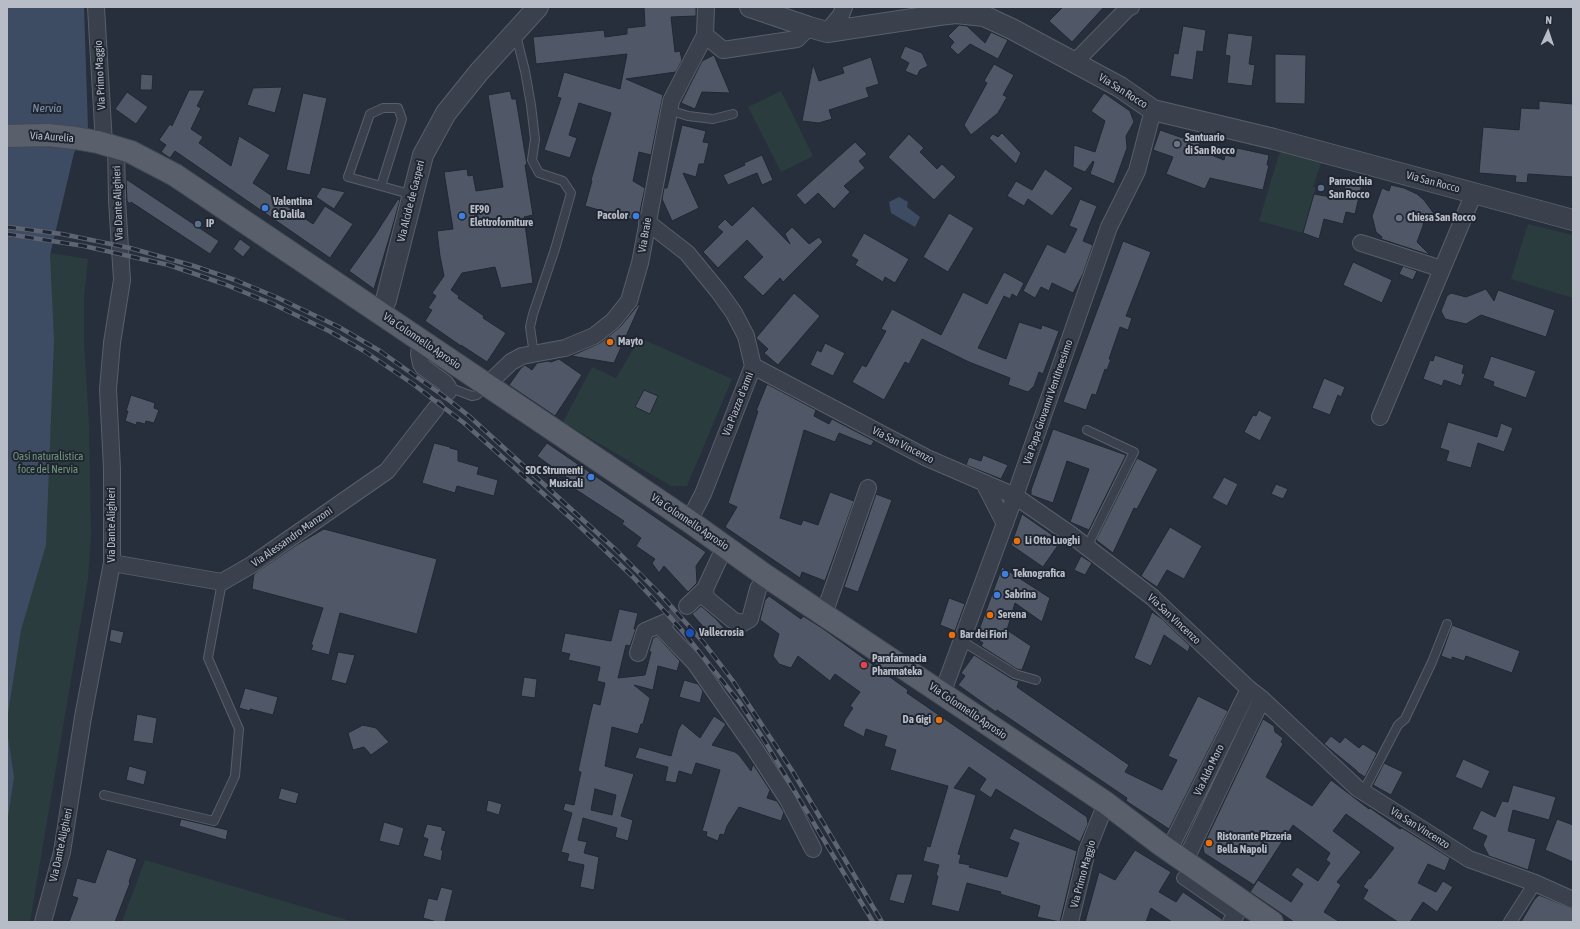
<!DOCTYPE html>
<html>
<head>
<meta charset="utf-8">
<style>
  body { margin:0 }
  #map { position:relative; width:1580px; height:929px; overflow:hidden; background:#272f3c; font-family:"Asap Condensed",sans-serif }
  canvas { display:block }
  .frame { position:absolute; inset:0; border:8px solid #b7bcc7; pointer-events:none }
  .north { position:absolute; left:1528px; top:12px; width:40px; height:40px; -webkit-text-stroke:3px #202631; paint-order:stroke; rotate:3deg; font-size:11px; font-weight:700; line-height:16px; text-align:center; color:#b7bcc7 }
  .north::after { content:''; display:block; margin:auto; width:14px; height:18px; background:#b7bcc7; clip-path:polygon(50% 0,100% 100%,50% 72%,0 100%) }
</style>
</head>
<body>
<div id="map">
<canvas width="1580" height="929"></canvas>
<div class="frame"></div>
<div class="north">N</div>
</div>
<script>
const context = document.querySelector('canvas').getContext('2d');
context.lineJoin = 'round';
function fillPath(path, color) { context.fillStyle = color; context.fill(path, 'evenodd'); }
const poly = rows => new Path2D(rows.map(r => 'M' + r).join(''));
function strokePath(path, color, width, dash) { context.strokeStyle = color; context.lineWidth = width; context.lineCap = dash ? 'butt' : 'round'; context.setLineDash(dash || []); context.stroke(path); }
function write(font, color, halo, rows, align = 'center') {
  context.font = font + ' "Asap Condensed",sans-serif'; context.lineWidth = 4; context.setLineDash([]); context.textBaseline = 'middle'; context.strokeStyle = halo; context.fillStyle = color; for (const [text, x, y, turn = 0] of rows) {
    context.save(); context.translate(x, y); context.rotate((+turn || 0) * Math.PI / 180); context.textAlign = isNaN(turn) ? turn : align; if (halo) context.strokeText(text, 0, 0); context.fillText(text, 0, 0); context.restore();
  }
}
fillPath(poly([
  [781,91,813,156,781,172,748,107],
  [1280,151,1321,163,1313,187,1316,188,1303,233,1259,221],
  [1528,224,1573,235,1573,298,1511,279],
  [7,246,88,259,84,297,84,342,89,424,91,535,88,579,30,922,7,922],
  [640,338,732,379,687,486,671,486,563,422,592,367,616,378],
  [145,860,354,922,122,922]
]), '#2a3c3e');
fillPath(poly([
  [7,7,84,7,88,128,74,153,50,255,54,340,46,545,21,630,7,720],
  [899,197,908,202,907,207,920,217,915,227,891,213,889,202],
  [7,730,14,777,7,824]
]), '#3e4c63');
const building = poly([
  [644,7,696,7,696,16,671,17,675,52,680,51,682,60,676,72,626,79,663,95,651,155,639,152,633,181,645,188,638,221,585,206,592,181,591,180,611,113,579,103,569,135,577,138,570,158,544,150,561,98,557,97,564,72,620,89,627,54,536,64,533,37,604,30,605,37,627,34,627,28,645,26,644,7],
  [1063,7,1104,7,1072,42,1049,21,1063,7],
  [959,25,967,26,985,43,991,32,1008,40,998,59,970,44,958,55,950,47,954,42,948,36,959,25],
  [1183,26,1206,30,1203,52,1197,51,1193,80,1170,76,1174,53,1178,54,1183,26],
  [1228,33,1253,36,1249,64,1255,65,1252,86,1227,83,1230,56,1225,55,1228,33],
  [905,46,922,53,928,66,920,70,917,76,905,71,909,63,900,58,905,46],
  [1275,54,1306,55,1305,104,1275,103,1275,54],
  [714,55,730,93,702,92,695,109,681,103,702,61,714,55],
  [871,57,879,84,866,88,869,97,829,110,832,119,819,123,802,121,813,64,819,81,844,73,842,67,871,57],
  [994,64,1014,75,1003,95,1007,97,998,113,971,135,964,125,987,83,984,81,994,64],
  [141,74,153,75,152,90,140,90,141,74],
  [282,87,275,113,247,105,253,88,282,87],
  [189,90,205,90,197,106,201,108,191,129,203,137,199,143,231,166,239,136,270,155,253,183,313,224,325,206,353,224,330,258,175,151,170,158,161,152,166,145,159,140,170,124,172,126,189,90],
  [510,91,512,99,516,99,527,165,525,165,533,215,524,217,533,283,501,288,495,267,462,273,451,290,459,296,458,298,484,316,483,318,506,333,487,362,461,345,461,346,425,321,432,310,428,308,436,296,432,293,444,276,440,256,437,231,453,229,444,172,467,169,468,176,473,175,476,191,503,187,488,95,510,91],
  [127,92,148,107,136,124,115,109,127,92],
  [303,93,327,98,310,175,286,170,303,93],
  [1104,93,1130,111,1134,122,1126,136,1127,148,1114,184,1090,174,1094,162,1093,161,1085,172,1073,167,1074,145,1095,152,1105,121,1091,111,1104,93],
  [1539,101,1573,104,1573,177,1528,174,1527,183,1515,182,1516,176,1479,173,1483,127,1519,130,1521,108,1539,109,1539,101],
  [682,125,706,131,703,142,709,143,704,164,699,164,696,177,683,173,699,208,672,221,662,199,664,188,667,188,682,125],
  [1160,130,1183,138,1184,135,1188,136,1189,133,1202,137,1198,148,1202,149,1201,151,1224,160,1225,155,1235,157,1237,148,1269,155,1267,165,1269,165,1263,190,1210,178,1205,189,1166,174,1173,157,1153,150,1160,130],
  [1002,133,1021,153,1016,164,989,138,993,134,998,137,1002,133],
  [909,134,924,148,920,152,937,169,942,164,956,177,934,200,888,157,909,134],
  [855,142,867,154,859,161,865,168,844,186,850,192,834,209,818,193,805,205,796,195,855,142],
  [762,155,773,180,762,185,757,173,728,185,723,175,745,165,744,163,762,155],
  [1045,169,1073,188,1052,216,1028,199,1024,206,1007,196,1016,181,1032,190,1045,169],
  [1352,177,1363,180,1355,214,1346,212,1343,224,1324,219,1319,239,1303,233,1314,194,1342,199,1346,183,1349,185,1352,177],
  [126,179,219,241,210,254,131,202,130,204,127,201,126,179],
  [1391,185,1404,188,1417,194,1424,200,1435,215,1424,216,1423,226,1417,242,1430,255,1381,239,1382,237,1376,232,1372,216,1382,188,1389,191,1391,185],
  [322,187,345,192,334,209,316,197,322,187],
  [398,199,400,200,391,232,374,289,349,271,375,235,398,199],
  [1080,199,1097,206,1083,241,1093,245,1083,274,1073,293,1052,283,1049,291,1041,287,1035,298,1023,291,1047,244,1065,253,1077,229,1069,226,1080,199],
  [753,206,790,244,785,234,792,227,809,244,819,237,823,242,783,282,780,278,763,296,743,277,763,257,747,240,718,268,703,252,723,232,717,227,725,219,732,226,753,206],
  [949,213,974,228,948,272,923,257,949,213],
  [864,233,909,259,895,283,885,277,883,282,855,265,858,260,851,256,864,233],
  [240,239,251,247,243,257,233,249,240,239],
  [1123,241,1151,252,1126,316,1132,318,1128,330,1120,327,1109,359,1111,359,1107,370,1105,369,1096,395,1092,394,1086,410,1063,402,1123,241],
  [1353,262,1392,280,1382,303,1343,285,1353,262],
  [1403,266,1417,271,1413,280,1399,274,1403,266],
  [1004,272,1024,283,1017,297,1012,294,1010,299,1004,296,978,348,1006,359,1019,322,1041,329,1042,325,1059,331,1043,374,1039,372,1034,386,1028,392,1008,385,1010,378,969,362,922,339,909,364,905,362,884,400,852,382,862,365,866,367,886,331,881,329,892,309,941,335,963,292,987,304,1004,272],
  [1486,289,1494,301,1498,290,1555,310,1546,337,1481,315,1466,324,1445,319,1441,311,1447,296,1451,293,1466,297,1486,289],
  [794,293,820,316,778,365,764,353,768,349,756,338,794,293],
  [639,304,640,305,614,363,571,356,600,343,620,327,639,304],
  [825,343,845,353,833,376,810,365,817,350,821,352,825,343],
  [1435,355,1464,365,1462,373,1465,374,1461,386,1444,380,1442,386,1423,379,1430,360,1433,361,1435,355],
  [1491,356,1536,371,1526,398,1493,386,1494,382,1483,378,1491,356],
  [559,359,582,375,555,416,509,385,521,368,525,365,532,370,537,363,548,361,551,362,559,359],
  [1324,378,1345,387,1341,397,1338,395,1330,415,1312,408,1324,378],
  [767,384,816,410,814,416,829,424,832,419,874,441,871,446,839,433,835,442,804,430,780,518,801,525,803,520,818,525,830,492,854,501,825,581,802,572,800,578,725,527,737,507,728,503,758,411,756,411,767,384],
  [644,390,658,396,650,414,635,407,644,390],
  [131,395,155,403,154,408,159,410,154,423,146,421,145,424,137,422,136,425,125,421,128,411,126,411,131,395],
  [1259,410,1272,417,1260,441,1244,432,1253,415,1256,416,1259,410],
  [1448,422,1497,437,1501,423,1513,428,1504,452,1478,443,1471,468,1446,461,1449,451,1440,448,1448,422],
  [1053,429,1126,455,1089,530,1070,522,1089,469,1067,461,1053,503,1031,495,1031,490,1053,429],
  [434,443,450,447,450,448,458,450,458,461,479,467,477,474,498,480,494,496,457,486,455,493,422,483,434,443],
  [547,443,706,552,696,566,697,583,688,592,664,566,659,573,652,563,655,559,636,546,641,538,622,524,624,521,575,489,577,485,537,456,547,443],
  [983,455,1008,465,1001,479,966,465,969,457,981,461,983,455],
  [1137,458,1158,469,1137,509,1134,508,1113,553,1096,540,1137,458],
  [1224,477,1238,484,1227,506,1212,498,1224,477],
  [1276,484,1288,489,1283,499,1271,494,1276,484],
  [876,494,892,500,858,592,844,587,876,494],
  [1022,514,1061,541,1043,567,1011,545,1022,514],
  [1170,527,1202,546,1184,579,1167,570,1157,587,1141,576,1170,527],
  [324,529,437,559,417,634,340,613,329,655,311,650,313,645,311,645,323,608,252,589,254,574,298,544,324,529],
  [1081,556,1092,563,1085,575,1074,570,1081,556],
  [1002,567,1050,598,1042,622,1015,603,1007,630,1031,646,1022,670,1017,669,981,646,983,643,976,638,1002,567],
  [769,596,801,619,803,616,822,628,908,690,907,693,1087,817,1088,824,1080,842,996,789,991,798,979,790,986,779,969,767,954,788,976,795,958,854,961,855,959,863,970,865,969,867,1007,877,1019,843,1009,839,1014,828,1077,851,1060,922,1037,917,1040,906,1037,905,1000,894,1001,892,967,883,959,912,931,905,938,876,936,875,939,865,923,861,927,846,930,847,948,786,890,770,896,750,884,746,887,736,866,729,864,737,843,726,845,720,853,708,850,706,860,692,835,674,830,681,798,656,791,668,779,664,773,656,779,634,760,620,765,600,769,596],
  [949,598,965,604,955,631,940,625,949,598],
  [701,606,716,619,725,629,714,639,692,614,701,606],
  [619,609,638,613,634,629,636,629,630,646,626,645,618,678,645,675,651,652,649,651,653,638,657,636,680,661,677,671,658,666,653,690,634,685,650,698,643,724,641,724,638,734,612,727,605,766,634,774,621,816,633,820,628,841,615,837,617,828,583,818,578,840,587,842,584,853,599,857,594,890,580,887,584,865,567,861,569,854,561,852,572,813,563,810,565,803,574,805,581,772,578,771,590,715,593,703,600,705,605,683,597,681,600,667,568,660,570,654,561,652,565,633,611,641,619,609],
  [595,789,616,795,612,815,591,810,595,789],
  [1152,612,1162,619,1190,646,1188,652,1164,635,1151,666,1134,658,1152,612],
  [1452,625,1520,651,1512,673,1466,656,1464,661,1452,657,1452,660,1441,656,1452,625],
  [111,629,124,632,121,644,109,641,111,629],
  [338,652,355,655,346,684,331,680,338,652],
  [974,655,1012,679,1019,681,1017,687,1129,765,1125,772,1162,790,1177,760,1168,756,1198,696,1228,711,1169,829,1126,801,1127,798,997,710,996,712,958,685,965,676,961,673,974,655],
  [524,677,537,679,535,698,521,696,524,677],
  [684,680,698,684,703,691,700,703,679,697,684,680],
  [245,688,278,697,273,715,250,709,250,711,239,708,245,688],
  [137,714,157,718,153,744,133,741,137,714],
  [714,716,726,724,712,745,735,752,739,755,751,771,753,764,770,790,767,798,777,801,784,812,781,821,739,807,727,826,724,835,720,834,718,841,706,836,707,832,702,831,720,770,696,763,692,775,679,771,676,783,665,781,668,767,635,758,639,747,671,756,678,730,682,723,700,738,714,716],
  [1263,719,1274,726,1275,732,1283,738,1281,742,1283,744,1266,777,1312,806,1331,780,1369,809,1370,808,1400,829,1402,828,1450,858,1445,871,1428,864,1418,883,1436,892,1443,881,1453,887,1437,912,1423,902,1410,922,1398,922,1363,899,1368,890,1363,887,1369,878,1370,879,1394,848,1346,814,1333,831,1361,852,1337,882,1341,885,1324,912,1340,922,1294,922,1250,892,1258,880,1291,902,1303,884,1291,875,1297,867,1318,881,1330,863,1326,860,1330,853,1293,825,1254,885,1204,853,1203,846,1263,719],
  [363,725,376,728,389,742,371,755,364,747,353,750,348,733,363,725],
  [1331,736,1340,743,1345,737,1359,748,1363,744,1377,753,1365,777,1357,772,1357,771,1324,744,1331,736],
  [1463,759,1490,771,1482,789,1455,777,1463,759],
  [1384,763,1403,772,1391,795,1373,785,1384,763],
  [129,766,147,771,144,785,126,780,129,766],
  [1513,785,1556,797,1549,820,1513,810,1508,831,1536,839,1528,870,1489,856,1483,845,1487,836,1472,829,1481,810,1495,817,1502,801,1508,802,1513,785],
  [281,788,299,793,296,804,278,799,281,788],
  [488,800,502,804,499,815,486,811,488,800],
  [181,819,228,830,226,840,179,826,181,819],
  [1557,819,1573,825,1573,862,1545,850,1557,819],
  [384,822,404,828,399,846,379,841,384,822],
  [427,824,442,827,442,830,446,831,441,850,443,850,441,861,423,856,428,839,423,837,427,824],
  [107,849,137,859,129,882,130,883,115,922,69,922,78,898,72,896,77,878,95,883,107,849],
  [1135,850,1171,872,1159,892,1176,902,1183,892,1222,919,1222,922,1172,922,1151,908,1146,922,1085,922,1099,872,1115,880,1135,850],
  [897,874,913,874,904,904,889,900,897,874],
  [441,887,453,890,445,922,437,922,423,918,428,898,437,900,441,887],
  [1539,895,1573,909,1573,922,1521,922,1534,900,1539,895]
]);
fillPath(building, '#505867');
strokePath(building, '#222833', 1);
strokePath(poly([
  [666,622,687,606]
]), '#3d4451', 16, [16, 8]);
const service = poly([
  [516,35,525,71,531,105,535,139,532,160,539,173,563,181,571,193,555,249,533,314,530,327,534,354],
  [669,110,688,116,713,119,733,114],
  [381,186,348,177,370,114,383,108,398,108,402,119,381,186,413,195],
  [448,387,472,396,477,395,485,386],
  [1087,430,1134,452,1087,547],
  [962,641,1015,674,1036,680],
  [1363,792,1398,725,1405,719,1432,662,1447,624],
  [104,795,214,821,235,776,239,729,208,658,222,582]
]);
const pedestrian = poly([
  [1183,878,1229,910],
  [1510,922,1535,883]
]);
const minor = poly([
  [96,7,104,144],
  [827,32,841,15,844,7],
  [705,35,723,50,797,39,809,27],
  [1075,62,1129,7,1131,7],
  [647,222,687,253,719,292,734,313,746,336,753,366,703,494,689,521],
  [1361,243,1442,269],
  [421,340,419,354,421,364,423,367,445,383,448,387,448,392],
  [753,366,927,458,1015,496,1070,534,1152,597,1249,689,1262,699,1357,788,1469,859,1535,883,1573,900],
  [487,385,511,362,522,356,565,348,594,336,613,321,629,301,640,263,671,101,705,35,706,7],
  [1380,417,1474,193],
  [984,483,1005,524],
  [725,546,705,589,706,598,734,621,743,623,750,619,758,589,766,576],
  [112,563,222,582,253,564,387,471,436,408],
  [687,606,705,589],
  [824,614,868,488],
  [659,625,695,663,753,746,788,800,813,849],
  [638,653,645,631,666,622],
  [942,694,1015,496,1109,227,1137,171,1153,110],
  [1169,850,1249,689],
  [1185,861,1262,699],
  [43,922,62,852,83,717,112,563,112,469,108,389,112,343,122,280,117,200,116,147],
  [1070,922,1087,851,1106,803],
  [1231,922,1243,903]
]);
const tertiary = poly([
  [750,7,809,27,827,32,939,15,956,13,984,16,1012,29,1120,87,1153,110,1274,139,1573,220],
  [380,312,386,300,423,155,446,113,479,72,538,7]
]);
const primary = poly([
  [7,136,48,135,75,138,98,142,131,152,175,175,689,521,766,576,1106,803,1160,844,1272,922]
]);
strokePath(service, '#595f6a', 10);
strokePath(pedestrian, '#595f6a', 14);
strokePath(minor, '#595f6a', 18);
strokePath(tertiary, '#595f6a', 22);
strokePath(primary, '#444a55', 24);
strokePath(service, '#3b414c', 8);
strokePath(pedestrian, '#3b414c', 12);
strokePath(minor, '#3b414c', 16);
strokePath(tertiary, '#3b414c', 20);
strokePath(primary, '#59606c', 22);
const rail = poly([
  [7,227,62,234,130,248,194,266,235,280,276,297,339,327,380,351,445,397,469,416,616,550,661,595,704,643,733,681,793,772,882,922],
  [7,234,84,246,169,265,224,284,273,304,329,331,364,351,413,384,464,423,574,521,633,577,680,628,740,703,764,740,873,922]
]);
strokePath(rail, '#5d6573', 4.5);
strokePath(rail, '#202631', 3, [9]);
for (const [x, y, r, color] of [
  [1177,144,4,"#6b7280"],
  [1321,188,4,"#5c6f8a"],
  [265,208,4,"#3f7fe0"],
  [462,216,4,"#3f7fe0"],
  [636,216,4,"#3f7fe0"],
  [1399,218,4,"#6b7280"],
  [198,224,4,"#5c6f8a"],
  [610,342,4,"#e8710a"],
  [591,477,4,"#3f7fe0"],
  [1017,541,4,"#e8710a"],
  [1005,574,4,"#3f7fe0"],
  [997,595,4,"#3f7fe0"],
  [990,615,4,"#e8710a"],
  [690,633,5,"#1a4fb4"],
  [952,635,4,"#e8710a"],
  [864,665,4,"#e0444e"],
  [939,720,4,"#e8710a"],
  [1209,843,4,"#e8710a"]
]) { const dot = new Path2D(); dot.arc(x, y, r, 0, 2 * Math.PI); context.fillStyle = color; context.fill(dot); strokePath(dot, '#202631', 1.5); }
write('11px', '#b7bcc7', '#202631', [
  ["Via Primo Maggio",100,75,-93],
  ["Via San Rocco",1123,91,32],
  ["Via Aurelia",52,137,4],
  ["Via San Rocco",1433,182,15],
  ["Via Alcide de Gasperi",411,201,-76],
  ["Via Dante Alighieri",118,203,-92],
  ["Via Braie",645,235,-80],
  ["Via Colonnello Aprosio",422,341,34],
  ["Via Papa Giovanni Ventitreesimo",1048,402,-71],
  ["Via Piazza d'armi",738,404,-69],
  ["Via San Vincenzo",903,445,27],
  ["Via Colonnello Aprosio",690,522,34],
  ["Via Dante Alighieri",112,525,-90],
  ["Via Alessandro Manzoni",292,537,-35],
  ["Via San Vincenzo",1174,619,43],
  ["Via Colonnello Aprosio",968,711,34],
  ["Via Aldo Moro",1209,770,-64],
  ["Via San Vincenzo",1420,828,32],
  ["Via Dante Alighieri",61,845,-78],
  ["Via Primo Maggio",1083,874,-75]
]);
write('bold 11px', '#b7bcc7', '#202631', [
  ["Santuario",1185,138],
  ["di San Rocco",1185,151],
  ["Parrocchia",1329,182],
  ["San Rocco",1329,195],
  ["Valentina",273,202],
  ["& Dalila",273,215],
  ["EF90",470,210],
  ["Elettroforniture",470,223],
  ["Pacolor",628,216,"right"],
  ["Chiesa San Rocco",1407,218],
  ["IP",206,224],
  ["Mayto",618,342],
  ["SDC Strumenti",583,471,"right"],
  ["Musicali",583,484,"right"],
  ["Li Otto Luoghi",1025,541],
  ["Teknografica",1013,574],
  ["Sabrina",1005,595],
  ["Serena",998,615],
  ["Vallecrosia",699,633],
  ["Bar dei Fiori",960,635],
  ["Parafarmacia",872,659],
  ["Pharmateka",872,672],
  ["Da Gigi",931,720,"right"],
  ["Ristorante Pizzeria",1217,837],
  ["Bella Napoli",1217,850]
], 'left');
write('11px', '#70967b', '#202631', [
  ["Oasi naturalistica",48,457],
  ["foce del Nervia",48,470]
]);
write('italic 12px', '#8191ac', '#202631', [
  ["Nervia",47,108]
]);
</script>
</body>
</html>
